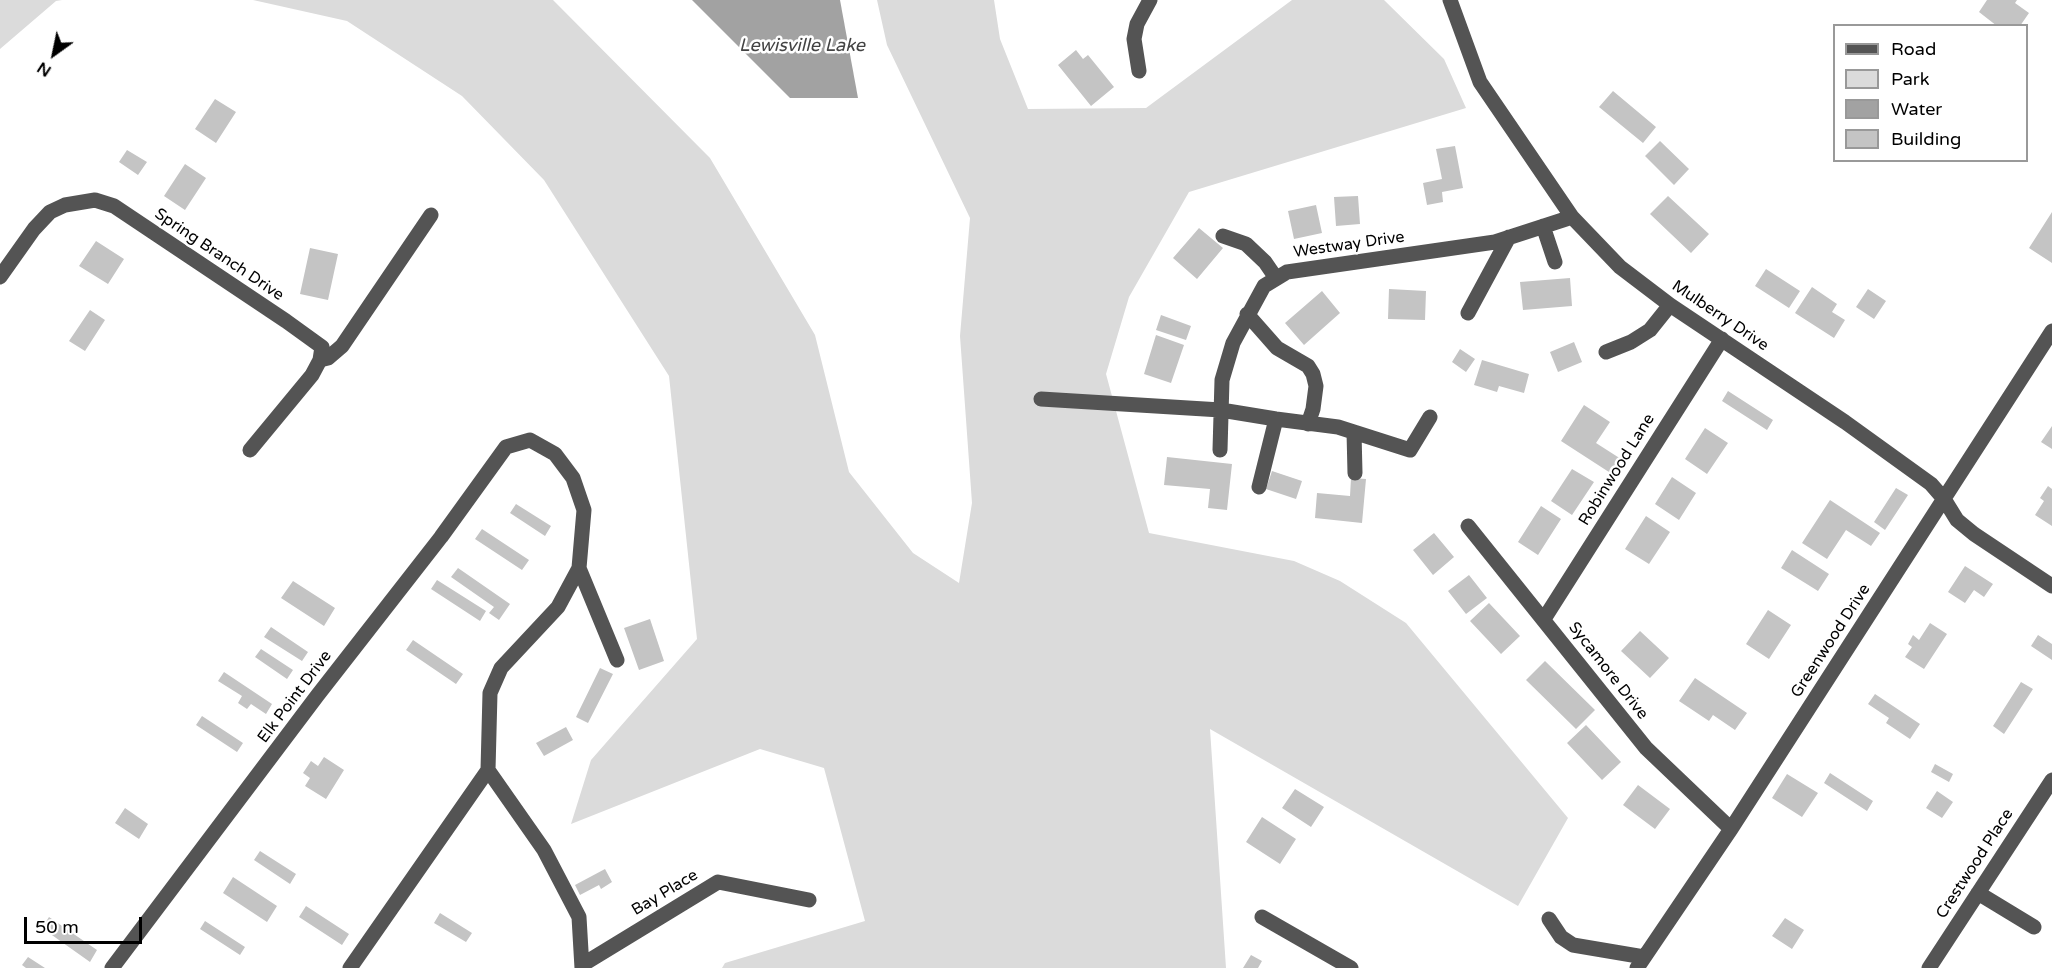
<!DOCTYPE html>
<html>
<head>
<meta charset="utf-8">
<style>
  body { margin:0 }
  #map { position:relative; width:2052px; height:968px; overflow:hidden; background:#fff; font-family:"Varela Round",sans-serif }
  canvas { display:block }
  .legend { position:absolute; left:1833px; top:24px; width:195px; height:138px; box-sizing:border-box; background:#fff; border:2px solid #999; margin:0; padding:8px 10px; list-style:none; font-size:18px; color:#000 }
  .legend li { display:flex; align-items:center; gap:12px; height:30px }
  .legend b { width:30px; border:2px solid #999 }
  .north { position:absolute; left:24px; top:24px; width:60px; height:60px; -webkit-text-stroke:4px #fff; paint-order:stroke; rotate:213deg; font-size:16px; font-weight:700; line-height:24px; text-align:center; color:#000 }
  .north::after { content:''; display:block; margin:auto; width:21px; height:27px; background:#000; clip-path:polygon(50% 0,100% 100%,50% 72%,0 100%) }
  .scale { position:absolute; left:24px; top:917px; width:118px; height:27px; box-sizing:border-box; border:3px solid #000; border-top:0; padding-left:8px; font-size:18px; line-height:21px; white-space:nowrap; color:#000; -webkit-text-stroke:4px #fff; paint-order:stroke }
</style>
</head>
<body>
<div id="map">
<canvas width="2052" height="968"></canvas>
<ul class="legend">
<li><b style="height:8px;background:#545454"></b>Road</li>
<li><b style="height:16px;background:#dbdbdb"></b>Park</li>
<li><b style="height:16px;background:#a2a2a2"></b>Water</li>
<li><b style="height:16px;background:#c4c4c4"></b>Building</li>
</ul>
<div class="north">N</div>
<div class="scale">50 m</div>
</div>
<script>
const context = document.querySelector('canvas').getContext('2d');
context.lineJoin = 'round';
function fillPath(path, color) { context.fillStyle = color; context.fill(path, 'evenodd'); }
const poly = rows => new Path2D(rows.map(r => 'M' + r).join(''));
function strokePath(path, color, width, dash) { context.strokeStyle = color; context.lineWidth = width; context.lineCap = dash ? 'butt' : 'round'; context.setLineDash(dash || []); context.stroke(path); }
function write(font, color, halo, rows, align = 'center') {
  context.font = font + ' "Varela Round",sans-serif'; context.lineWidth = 5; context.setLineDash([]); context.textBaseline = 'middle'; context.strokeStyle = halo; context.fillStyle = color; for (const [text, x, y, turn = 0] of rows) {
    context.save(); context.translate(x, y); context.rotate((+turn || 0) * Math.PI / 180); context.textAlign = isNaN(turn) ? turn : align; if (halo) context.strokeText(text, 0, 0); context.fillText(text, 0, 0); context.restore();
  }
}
fillPath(poly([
  [0,0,62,0,56,1,0,49],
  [253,0,553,0,710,158,815,335,849,472,913,553,959,583,972,503,960,336,970,218,887,45,877,0,994,0,1000,39,1028,109,1146,108,1292,0,1384,0,1444,59,1466,108,1189,192,1129,297,1106,374,1149,533,1294,561,1340,581,1406,623,1568,818,1518,906,1210,729,1226,968,722,968,725,963,865,921,824,768,760,749,571,824,591,760,697,639,669,376,544,180,462,96,347,21]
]), '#dbdbdb');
fillPath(poly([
  [692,0,840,0,858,98,790,98]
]), '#a2a2a2');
fillPath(poly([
  [1987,0,2017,0,2015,3,2029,13,2020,26,1997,26,1979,12],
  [1076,50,1083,59,1088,55,1114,87,1091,106,1058,65],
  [1613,91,1656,127,1643,143,1599,107],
  [215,99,236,112,216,143,195,129],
  [1660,141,1689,169,1674,185,1645,156],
  [1455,146,1463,188,1442,192,1443,202,1427,205,1423,183,1442,179,1436,149],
  [127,150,147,162,138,175,119,162],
  [185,164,206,178,185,210,164,196],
  [1358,196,1360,224,1336,226,1334,197],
  [1668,196,1709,234,1691,253,1650,214],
  [1316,205,1322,233,1294,239,1288,211],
  [2052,212,2052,263,2029,248],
  [1199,228,1223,248,1197,279,1173,258],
  [96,241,124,259,108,284,79,266],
  [310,248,338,254,328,300,300,294],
  [1766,269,1800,291,1789,308,1755,286],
  [1570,278,1572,306,1523,310,1520,282],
  [1812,287,1837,304,1832,312,1845,320,1834,338,1795,313],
  [1389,289,1426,291,1425,320,1388,319],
  [1868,289,1886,301,1874,319,1856,307],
  [1322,291,1340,313,1304,345,1285,323],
  [90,310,105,320,85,351,69,341],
  [1161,315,1191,326,1186,340,1156,330],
  [1156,335,1184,345,1171,383,1144,374],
  [1574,342,1582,362,1558,372,1550,352],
  [1460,349,1475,359,1466,372,1452,362],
  [1482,360,1529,374,1524,393,1499,386,1497,392,1474,385],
  [1728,391,1773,420,1767,430,1722,401],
  [1584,405,1610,422,1596,443,1621,459,1612,474,1561,441],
  [2052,426,2052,449,2041,442],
  [1705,428,1728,443,1707,474,1685,459],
  [1167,457,1232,464,1227,510,1208,508,1210,489,1164,485],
  [1572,469,1594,482,1572,515,1551,501],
  [1272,471,1302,481,1296,499,1266,489],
  [1672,477,1696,493,1679,520,1655,504],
  [1351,478,1366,479,1362,523,1315,518,1317,493,1350,496],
  [2048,486,2052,489,2052,526,2035,515,2044,501,2040,498],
  [1896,488,1908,495,1885,530,1874,522],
  [1830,500,1880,533,1871,546,1846,530,1827,559,1802,543],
  [516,504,551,526,545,536,510,513],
  [1541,506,1561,519,1538,555,1518,542],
  [1646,516,1670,532,1649,564,1625,549],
  [482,529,529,560,522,570,475,539],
  [1434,533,1454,557,1433,575,1413,550],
  [1792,550,1829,574,1818,591,1781,568],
  [1965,566,1993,584,1984,597,1974,590,1965,603,1948,592],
  [458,568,510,604,499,620,489,613,494,607,451,577],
  [1469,575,1487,598,1466,614,1448,591],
  [437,580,486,611,480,621,431,589],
  [293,581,335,608,324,626,281,598],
  [1489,603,1520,636,1501,654,1470,621],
  [1768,610,1791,625,1769,659,1746,644],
  [650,619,664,661,639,670,624,628],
  [1930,623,1947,634,1924,669,1905,657,1912,647,1908,644,1913,635,1919,640],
  [271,627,308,652,302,661,264,637],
  [1640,631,1669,658,1650,678,1621,651],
  [2038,635,2052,644,2052,660,2031,646],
  [413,640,463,674,456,684,406,650],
  [261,649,293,670,287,679,255,657],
  [1545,661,1595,710,1576,729,1526,680],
  [600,668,613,674,588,723,576,717],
  [224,672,272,704,266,714,251,704,247,709,238,703,242,696,218,681],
  [1695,678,1747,713,1735,730,1713,715,1709,721,1679,701],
  [2021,682,2033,689,2004,734,1993,726],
  [1875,694,1920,724,1910,739,1886,723,1889,718,1868,704],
  [202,716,243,743,237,752,196,725],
  [1586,725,1621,762,1602,780,1567,743],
  [566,727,573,740,544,756,536,743],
  [324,757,344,770,326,799,305,786,310,778,303,773,311,761,318,766],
  [1935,764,1953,774,1949,782,1931,772],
  [1830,773,1873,801,1867,811,1824,783],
  [1787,774,1818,793,1802,817,1772,798],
  [1638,785,1670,809,1655,829,1623,805],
  [1295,789,1324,807,1311,827,1282,808],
  [1937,791,1953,802,1942,818,1926,808],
  [125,808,148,824,139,839,115,823],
  [1262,817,1296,839,1280,864,1246,842],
  [260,851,296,874,290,884,254,860],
  [605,869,612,882,601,889,599,885,580,895,575,885],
  [233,877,277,906,267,922,223,893],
  [306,906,349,934,342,945,299,917],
  [440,913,472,933,466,942,434,923],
  [49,917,97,950,90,962,42,928],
  [1785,918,1804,930,1792,949,1772,936],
  [205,921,245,947,240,955,200,929],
  [1251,955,1262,961,1258,968,1243,968],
  [28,957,45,968,26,968,22,965]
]), '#c4c4c4');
strokePath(poly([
  [1450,0,1480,82,1572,217,1620,267,1670,305,1845,422,1931,484,1944,499,1957,520,1974,534,2052,586],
  [1139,71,1134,39,1137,24,1150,0],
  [1543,226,1555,262],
  [1223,236,1246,244,1265,262,1276,278],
  [0,277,34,229,50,212,65,205,95,200,114,206,286,321,322,347,320,360,312,375,250,450],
  [1468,313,1509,237],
  [1247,314,1277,348,1308,366,1313,374,1316,386,1313,409,1308,424],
  [1606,352,1631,342,1650,330,1670,305],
  [320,360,328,358,342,346,431,215],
  [1041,399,1221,410,1276,419,1338,427,1410,450,1430,417],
  [1354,432,1355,473],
  [1220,450,1222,380,1233,343,1264,286,1287,272,1495,242,1572,217],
  [1259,487,1276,419],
  [1468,526,1646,748,1731,829],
  [579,568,617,660],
  [1544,619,1722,339],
  [1978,893,2034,927],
  [1262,917,1351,968],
  [1549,919,1561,937,1573,945,1644,957],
  [582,965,718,882,809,900],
  [112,968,317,696,441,537,506,447,530,440,555,454,573,478,584,510,579,568,558,607,501,668,490,693,488,770,544,850,579,917,582,968],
  [350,968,488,770],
  [1637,968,1731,829,2052,331],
  [1929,968,2052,780]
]), '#545454', 15);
write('16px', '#000', '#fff', [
  ["Westway Drive",1349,245,-8],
  ["Spring Branch Drive",219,255,34],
  ["Mulberry Drive",1720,316,34],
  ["Robinwood Lane",1617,470,-58],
  ["Greenwood Drive",1831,641,-57],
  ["Sycamore Drive",1608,671,52],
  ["Elk Point Drive",295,697,-53],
  ["Crestwood Place",1975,864,-57],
  ["Bay Place",665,893,-31]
]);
write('italic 18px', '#434343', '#fff', [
  ["Lewisville Lake",802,46]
]);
</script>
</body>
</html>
